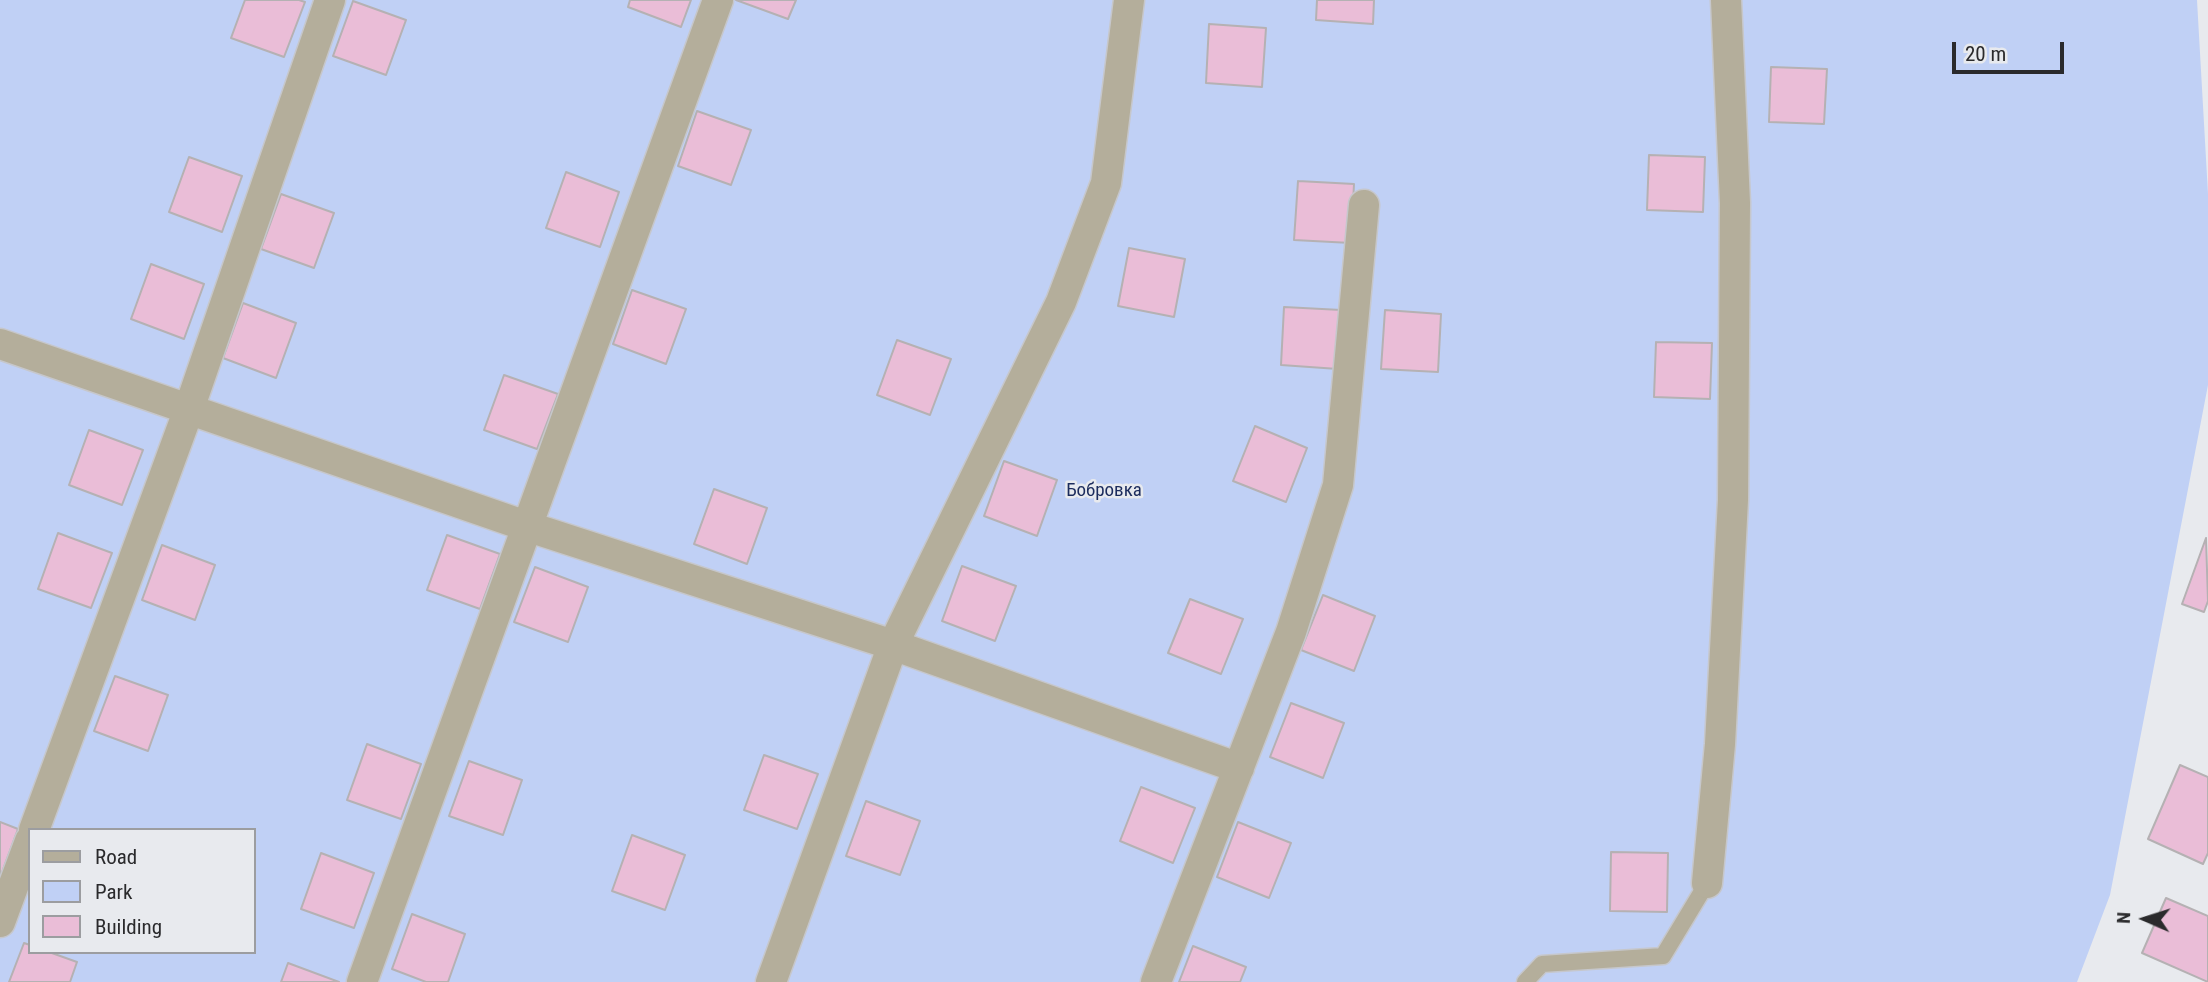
<!DOCTYPE html>
<html>
<head>
<meta charset="utf-8">
<style>
  body { margin:0 }
  #map { position:relative; width:2208px; height:982px; overflow:hidden; background:#e8eaee; font-family:"Roboto Condensed",sans-serif }
  canvas { display:block }
  .legend { position:absolute; left:28px; top:828px; width:228px; height:126px; box-sizing:border-box; background:#e8eaee; border:2px solid #9c9da0; margin:0; padding:9px 12px; list-style:none; font-size:21px; color:#2a2a2c }
  .legend li { display:flex; align-items:center; gap:14px; height:35px }
  .legend b { width:35px; border:2px solid #9c9da0 }
  .north { position:absolute; left:2110px; top:884px; width:70px; height:70px; -webkit-text-stroke:5px #e8eaee; paint-order:stroke; rotate:273deg; font-size:19px; font-weight:700; line-height:28px; text-align:center; color:#2a2a2c }
  .north::after { content:''; display:block; margin:auto; width:24px; height:32px; background:#2a2a2c; clip-path:polygon(50% 0,100% 100%,50% 72%,0 100%) }
  .scale { position:absolute; left:1952px; top:42px; width:112px; height:32px; box-sizing:border-box; border:4px solid #2a2a2c; border-top:0; padding-left:9px; font-size:21px; line-height:24px; white-space:nowrap; color:#2a2a2c; -webkit-text-stroke:5px #e8eaee; paint-order:stroke }
</style>
</head>
<body>
<div id="map">
<canvas width="2208" height="982"></canvas>
<ul class="legend">
<li><b style="height:9px;background:#b4ae9b"></b>Road</li>
<li><b style="height:19px;background:#c0d0f5"></b>Park</li>
<li><b style="height:19px;background:#eabdd7"></b>Building</li>
</ul>
<div class="north">N</div>
<div class="scale">20 m</div>
</div>
<script>
const context = document.querySelector('canvas').getContext('2d');
context.lineJoin = 'round';
function fillPath(path, color) { context.fillStyle = color; context.fill(path, 'evenodd'); }
const poly = rows => new Path2D(rows.map(r => 'M' + r).join(''));
function strokePath(path, color, width, dash) { context.strokeStyle = color; context.lineWidth = width; context.lineCap = dash ? 'butt' : 'round'; context.setLineDash(dash || []); context.stroke(path); }
function write(font, color, halo, rows, align = 'center') {
  context.font = font + ' "Roboto Condensed",sans-serif'; context.lineWidth = 5; context.setLineDash([]); context.textBaseline = 'middle'; context.strokeStyle = halo; context.fillStyle = color; for (const [text, x, y, turn = 0] of rows) {
    context.save(); context.translate(x, y); context.rotate((+turn || 0) * Math.PI / 180); context.textAlign = isNaN(turn) ? turn : align; if (halo) context.strokeText(text, 0, 0); context.fillText(text, 0, 0); context.restore();
  }
}
fillPath(poly([
  [0,0,2197,0,2208,194,2208,385,2110,895,2077,982,0,982],
  [30,830,254,830,254,952,30,952]
]), '#c0d0f5');
const building = poly([
  [245,0,299,0,305,2,284,57,231,38,245,0],
  [630,0,691,0,681,27,628,7,630,0],
  [736,0,796,0,788,19,736,0],
  [1317,0,1374,0,1373,24,1316,20,1317,0],
  [353,1,406,20,386,75,333,56,353,1],
  [1209,24,1266,28,1262,87,1206,83,1209,24],
  [1771,67,1827,69,1824,124,1769,122,1771,67],
  [697,111,751,130,731,185,678,166,697,111],
  [1649,155,1705,157,1703,212,1647,210,1649,155],
  [189,157,242,176,222,232,169,212,189,157],
  [566,172,619,192,600,247,546,228,566,172],
  [1298,181,1354,184,1351,243,1294,240,1298,181],
  [281,194,334,213,314,268,261,249,281,194],
  [1129,248,1185,259,1174,317,1118,306,1129,248],
  [151,264,204,284,184,339,131,319,151,264],
  [632,290,686,309,666,364,613,344,632,290],
  [243,303,296,323,276,378,223,358,243,303],
  [1284,307,1341,310,1338,369,1281,365,1284,307],
  [1385,310,1441,314,1438,372,1381,369,1385,310],
  [897,340,951,359,930,415,877,395,897,340],
  [1656,342,1712,343,1710,399,1654,397,1656,342],
  [504,375,558,394,537,449,484,430,504,375],
  [1255,426,1307,448,1286,502,1233,481,1255,426],
  [89,430,143,450,122,505,69,485,89,430],
  [1004,461,1057,480,1037,536,984,516,1004,461],
  [714,489,767,508,747,564,694,544,714,489],
  [58,533,112,553,91,608,38,589,58,533],
  [447,535,500,554,480,609,427,590,447,535],
  [2206,538,2208,601,2204,612,2182,604,2206,538],
  [162,545,215,565,195,620,142,600,162,545],
  [962,566,1016,586,995,641,942,621,962,566],
  [535,567,588,587,568,642,514,622,535,567],
  [1323,595,1375,616,1354,671,1301,650,1323,595],
  [1190,599,1243,619,1221,674,1168,653,1190,599],
  [115,676,168,695,148,751,94,731,115,676],
  [1291,703,1344,723,1323,778,1270,757,1291,703],
  [367,744,421,764,401,819,347,800,367,744],
  [764,755,818,774,797,829,744,810,764,755],
  [469,761,522,780,503,835,449,816,469,761],
  [2180,765,2208,777,2208,853,2203,864,2148,839,2180,765],
  [1141,787,1195,808,1173,863,1120,841,1141,787],
  [866,801,920,821,900,875,846,856,866,801],
  [0,822,18,829,0,878,0,822],
  [1238,822,1291,843,1269,898,1217,877,1238,822],
  [632,835,685,855,665,910,612,891,632,835],
  [1611,852,1668,853,1667,912,1610,911,1611,852],
  [321,853,374,873,354,928,301,909,321,853],
  [2166,898,2208,916,2208,982,2142,953,2166,898],
  [412,914,465,934,448,982,426,982,392,969,412,914],
  [24,943,30,945,30,952,49,952,77,962,70,982,9,982,24,943],
  [1193,946,1246,967,1240,982,1179,982,1193,946],
  [288,963,339,982,281,982,288,963]
]);
fillPath(building, '#eabdd7');
strokePath(building, '#b5b1b3', 2);
const service = poly([
  [1525,982,1542,964,1663,956,1707,883]
]);
const minor = poly([
  [0,344,526,526,893,645,1239,768],
  [34,830,189,409,330,0],
  [1707,883,1720,744,1733,500,1735,203,1726,0],
  [0,922,30,841],
  [362,982,718,0],
  [771,982,893,645,1061,302,1106,183,1129,0],
  [1156,982,1291,632,1338,485,1364,205]
]);
strokePath(service, '#c6c7cb', 19);
strokePath(minor, '#c6c7cb', 33);
strokePath(service, '#b4ae9b', 16);
strokePath(minor, '#b4ae9b', 30);
write('19px', '#1c2c5d', '#e8eaee', [
  ["Бобровка",1104,491]
]);
</script>
</body>
</html>
